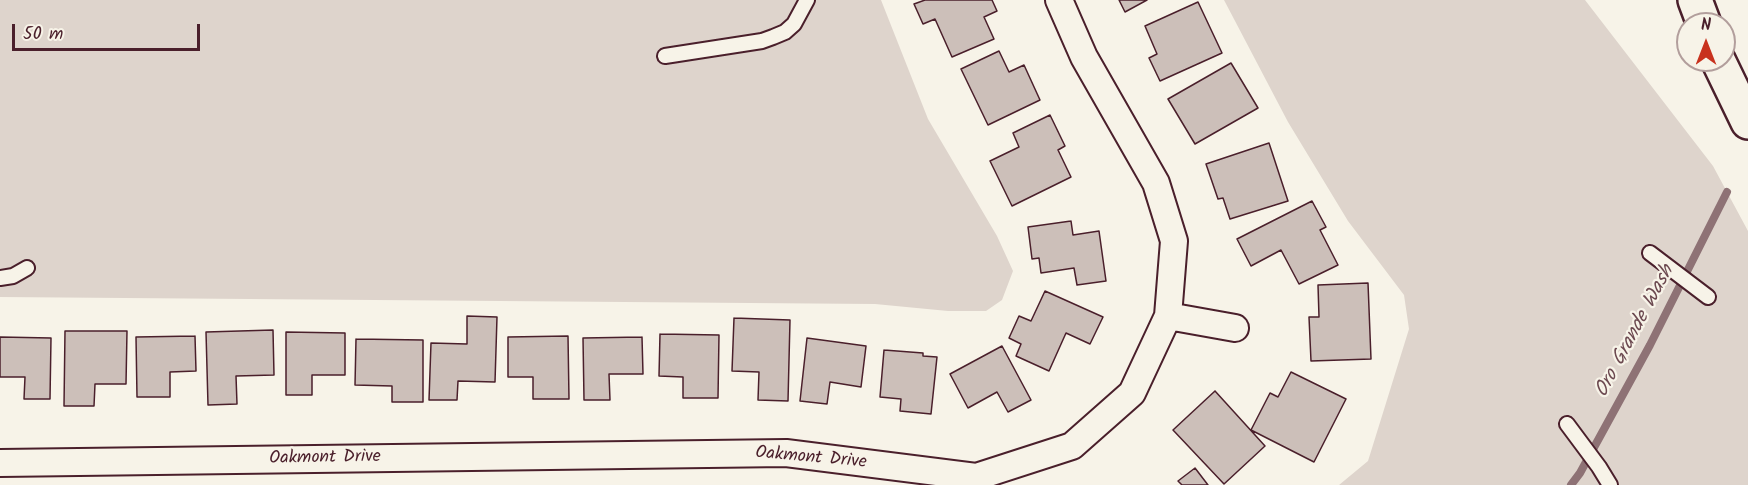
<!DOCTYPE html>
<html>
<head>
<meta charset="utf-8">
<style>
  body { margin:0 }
  #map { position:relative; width:1748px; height:485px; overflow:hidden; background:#f7f3e8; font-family:Kalam,sans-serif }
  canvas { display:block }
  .north { position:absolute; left:1676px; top:12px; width:60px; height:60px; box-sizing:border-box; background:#f7f3e8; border:2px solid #b29e9c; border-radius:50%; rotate:0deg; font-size:16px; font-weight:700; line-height:24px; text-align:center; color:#4a1f2b }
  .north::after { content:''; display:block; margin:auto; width:21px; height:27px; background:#c8321e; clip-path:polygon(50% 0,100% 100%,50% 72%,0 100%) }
  .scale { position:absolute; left:12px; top:24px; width:188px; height:27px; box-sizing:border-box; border:3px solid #4a1f2b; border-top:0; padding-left:8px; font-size:18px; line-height:21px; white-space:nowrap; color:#4a1f2b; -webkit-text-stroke:4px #f7f3e8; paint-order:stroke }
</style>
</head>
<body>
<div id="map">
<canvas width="1748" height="485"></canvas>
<div class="north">N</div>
<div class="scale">50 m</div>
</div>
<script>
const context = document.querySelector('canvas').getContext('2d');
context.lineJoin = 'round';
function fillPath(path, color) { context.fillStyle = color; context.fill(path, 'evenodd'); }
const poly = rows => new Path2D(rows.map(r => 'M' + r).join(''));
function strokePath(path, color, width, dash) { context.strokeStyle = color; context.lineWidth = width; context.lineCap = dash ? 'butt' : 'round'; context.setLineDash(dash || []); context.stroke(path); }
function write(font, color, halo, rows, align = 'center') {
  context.font = font + ' Kalam,sans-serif'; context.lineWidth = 4.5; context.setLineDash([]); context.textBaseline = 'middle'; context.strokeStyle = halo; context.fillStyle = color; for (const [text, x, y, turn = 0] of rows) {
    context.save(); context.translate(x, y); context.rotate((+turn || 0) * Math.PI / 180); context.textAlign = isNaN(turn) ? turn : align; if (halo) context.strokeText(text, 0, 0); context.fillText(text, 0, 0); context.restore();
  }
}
fillPath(poly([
  [0,0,881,0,928,119,997,236,1013,271,1002,300,986,311,948,311,875,304,0,297],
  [1224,0,1585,0,1713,166,1748,231,1748,485,1339,485,1368,461,1409,329,1404,295,1348,221,1288,122]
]), '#ded4cc');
strokePath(poly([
  [1571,485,1580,473,1650,345,1727,192]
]), '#8e7275', 8);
const building = poly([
  [925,0,992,0,997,11,984,17,994,39,952,57,935,19,923,24,914,4,925,0],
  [1119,0,1147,0,1125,12,1119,0],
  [1198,2,1222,53,1160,81,1149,58,1157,54,1145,26,1198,2],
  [999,51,1009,72,1024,65,1040,100,988,125,961,69,999,51],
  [1231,63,1258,108,1195,144,1168,99,1231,63],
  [1050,115,1065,146,1058,150,1071,177,1012,206,990,161,1019,147,1013,133,1050,115],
  [1269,143,1288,201,1230,219,1223,198,1218,199,1206,164,1269,143],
  [1312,201,1326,227,1320,230,1338,265,1299,284,1281,250,1251,266,1237,239,1312,201],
  [1071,221,1073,235,1099,231,1106,281,1077,285,1074,268,1041,273,1039,258,1032,259,1028,227,1071,221],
  [1368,283,1371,359,1311,361,1309,317,1319,317,1318,285,1368,283],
  [1045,291,1103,317,1090,344,1066,333,1049,371,1016,356,1021,344,1009,338,1019,316,1031,321,1045,291],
  [467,316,497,317,495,382,458,381,457,400,429,400,431,343,467,344,467,316],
  [734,318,790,320,788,401,758,400,759,372,732,371,734,318],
  [273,330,274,375,236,376,237,404,208,405,206,332,273,330],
  [65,331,127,331,126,384,95,384,94,406,64,406,65,331],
  [286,332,345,333,345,375,312,375,312,395,286,395,286,332],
  [660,334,719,335,718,398,683,398,683,377,659,376,660,334],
  [195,336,196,371,170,372,170,397,137,397,136,337,195,336],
  [568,336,569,399,533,399,533,377,508,377,508,337,568,336],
  [0,337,51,338,50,399,24,399,25,377,0,377,0,337],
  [642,337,643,374,609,374,610,400,584,400,583,338,642,337],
  [807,338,866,346,861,387,830,382,827,404,800,401,807,338],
  [356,339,423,340,423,402,392,402,392,386,355,385,356,339],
  [1002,346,1031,400,1008,412,997,392,968,408,950,374,1002,346],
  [884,350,923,353,923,356,937,357,931,414,900,411,901,399,880,397,884,350],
  [1291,372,1346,399,1314,462,1251,430,1270,393,1278,397,1291,372],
  [1215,391,1265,446,1224,484,1173,430,1215,391],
  [1195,468,1208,485,1182,485,1178,481,1195,468]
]);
fillPath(building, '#ccbfb9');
strokePath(building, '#4a1f2b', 1.5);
const lane = poly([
  [665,56,762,41,773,37,785,32,794,24,807,0],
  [1650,253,1708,297],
  [0,278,13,276,27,268],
  [1567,424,1599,467,1610,485]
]);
const street = poly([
  [1168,316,1235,328],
  [0,463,786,453,976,477,1072,446,1132,393,1168,316,1174,241,1156,183,1084,57,1059,0]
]);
const primary = poly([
  [1695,0,1704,24],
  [1718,60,1748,122]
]);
strokePath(lane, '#4a1f2b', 18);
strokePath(street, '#4a1f2b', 30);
strokePath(primary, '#4a1f2b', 38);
strokePath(lane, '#f7f3e8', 14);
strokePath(street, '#f7f3e8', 26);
strokePath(primary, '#f7f3e8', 33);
write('18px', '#4a1f2b', '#f7f3e8', [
  ["Oakmont Drive",325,459,-1],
  ["Oakmont Drive",811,459,5]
]);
write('italic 20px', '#6c4950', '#f7f3e8', [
  ["Oro Grande Wash",1636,332,-62]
]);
</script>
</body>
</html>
